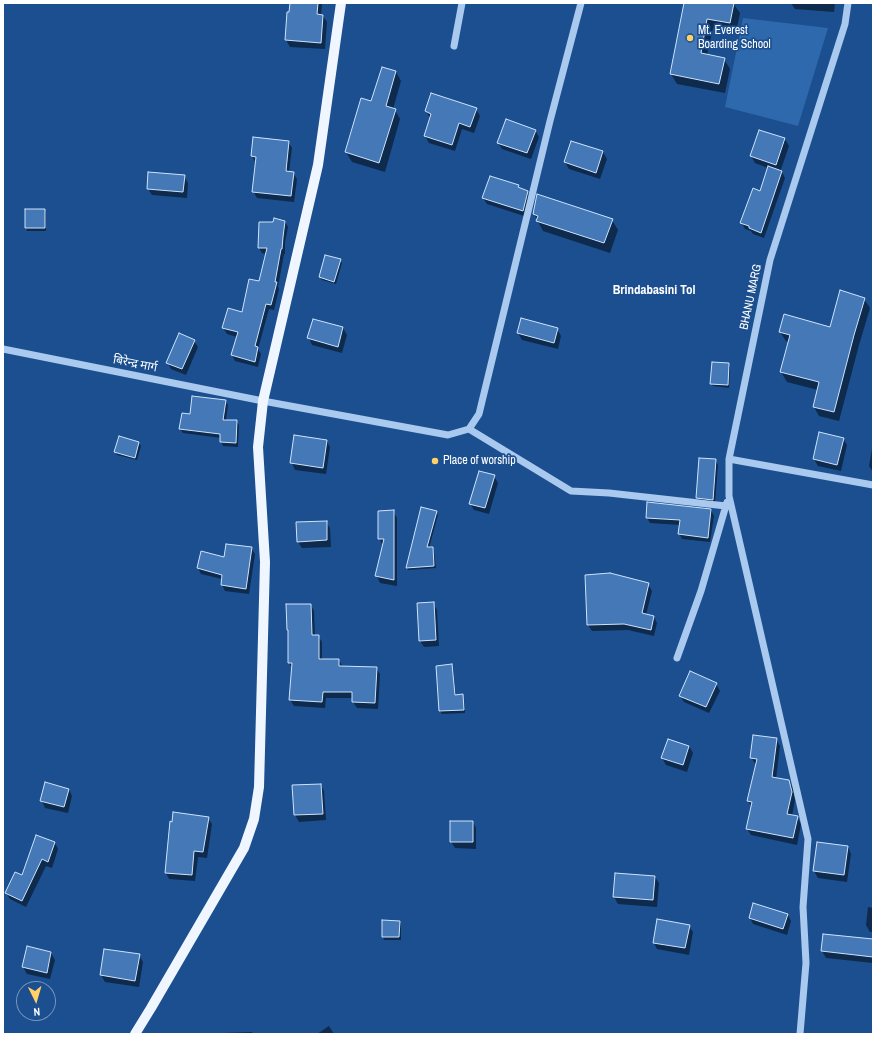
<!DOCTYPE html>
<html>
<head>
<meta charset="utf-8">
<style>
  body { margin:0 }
  #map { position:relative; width:876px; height:1037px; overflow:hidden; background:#1b4f8f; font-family:"Archivo Narrow",sans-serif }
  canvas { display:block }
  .frame { position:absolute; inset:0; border:4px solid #fff; pointer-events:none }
  .north { position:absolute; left:16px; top:981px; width:40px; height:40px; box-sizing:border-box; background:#1b4f8f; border:1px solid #7695bc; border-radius:50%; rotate:175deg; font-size:11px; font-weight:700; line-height:16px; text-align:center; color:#fff }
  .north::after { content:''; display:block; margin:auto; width:14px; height:18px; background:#ffd166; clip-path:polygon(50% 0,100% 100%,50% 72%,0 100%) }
</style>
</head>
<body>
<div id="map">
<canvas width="876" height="1037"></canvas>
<div class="frame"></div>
<div class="north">N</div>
</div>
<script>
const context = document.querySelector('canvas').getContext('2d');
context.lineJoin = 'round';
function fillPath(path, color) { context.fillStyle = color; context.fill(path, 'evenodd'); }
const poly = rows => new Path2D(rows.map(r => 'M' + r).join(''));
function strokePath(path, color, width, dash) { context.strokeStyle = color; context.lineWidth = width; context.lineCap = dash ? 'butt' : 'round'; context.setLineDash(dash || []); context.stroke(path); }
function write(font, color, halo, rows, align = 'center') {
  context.font = font + ' "Archivo Narrow","Noto Sans Devanagari",sans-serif'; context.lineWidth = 3.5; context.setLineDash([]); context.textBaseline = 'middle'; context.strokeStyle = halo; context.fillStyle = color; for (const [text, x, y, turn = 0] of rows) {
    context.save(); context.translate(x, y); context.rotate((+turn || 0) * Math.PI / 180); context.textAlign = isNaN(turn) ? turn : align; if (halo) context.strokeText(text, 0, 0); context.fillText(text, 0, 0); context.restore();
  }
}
fillPath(poly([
  [743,18,828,28,798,126,725,107]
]), '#2e69ad');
fillPath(poly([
  [291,3,322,3,321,16,323,16,327,22,325,49,290,47,286,40,288,13,290,13],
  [685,3,733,3,740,13,736,33,713,28,707,55,724,59,730,69,725,93,677,84,671,74],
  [791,3,835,3,834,12,795,9],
  [396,72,401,81,393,109,395,110,400,119,385,172,352,162,346,152,372,103],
  [476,109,480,116,474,133,462,129,455,151,429,143,425,136,430,118,426,111],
  [535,130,539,137,531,159,502,149,498,143],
  [759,131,785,139,789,146,780,172,782,172,785,178,764,238,753,234,751,231,745,229,742,223,761,192,768,168,755,163,751,156],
  [254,138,288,142,292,148,289,172,293,173,297,179,294,202,257,198,253,191,256,164,252,156],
  [572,142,603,152,607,159,600,179,569,169,565,162],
  [184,176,188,183,187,198,152,195,148,189],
  [518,186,520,189,527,192,531,198,527,217,487,204,483,198],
  [45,210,46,213,46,231,27,231,26,228],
  [534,214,612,220,618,230,610,253,543,231],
  [285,222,288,227,285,243,285,254,284,254,278,287,279,289,274,310,269,309,258,349,261,354,258,367,235,361,232,355,237,337,227,334,223,328,243,313,259,282,266,254,262,253,259,248],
  [340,260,342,263,336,284,322,280,320,277],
  [864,299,870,308,859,345,839,421,819,416,814,407,818,390,787,382,781,372,789,342,786,341,780,332,830,328],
  [314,320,343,328,347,335,342,353,312,345,309,338],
  [557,329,561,336,558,349,522,340,518,333],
  [194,341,198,347,186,375,171,369,168,363],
  [728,364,730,367,729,388,713,386,711,383],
  [225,401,228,405,226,421,236,421,239,425,238,447,223,446,221,442,221,438,183,433,180,429,191,416],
  [843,438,847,445,841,471,818,466,814,459],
  [326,440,330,447,326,474,295,470,292,463],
  [139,443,141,446,137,460,117,455,116,452],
  [873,444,873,472,869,466],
  [715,460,718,465,715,504,700,502,697,497],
  [494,476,498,483,489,514,474,510,470,503],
  [711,510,714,516,710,542,682,539,679,533,680,525,650,523,647,518],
  [393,511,397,518,397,586,380,583,377,576,383,546,379,538],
  [436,512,438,515,429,548,433,548,434,551,436,568,408,570,407,567],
  [326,522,330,528,331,547,302,548,298,542],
  [251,548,255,554,249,594,225,591,222,585,222,579,201,574,198,568],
  [648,584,652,591,646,615,654,617,657,623,654,636,628,630,592,631,588,625],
  [433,603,437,610,439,646,424,647,420,641],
  [311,605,314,611,315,636,318,636,322,642,322,660,339,660,343,667,376,668,380,674,378,709,357,708,353,702,353,698,326,698,325,708,294,706,290,700,292,668,289,663],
  [451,665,453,668,456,696,462,695,464,698,465,713,442,714,440,711,437,667],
  [716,684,720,691,709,713,684,702,680,695],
  [776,739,780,746,776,779,789,781,793,788,795,800,792,816,797,817,801,824,797,845,751,835,747,829,752,807,748,801,756,764,755,764,751,757],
  [689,746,693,753,687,772,666,765,662,758],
  [321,785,324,791,326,820,299,822,295,815,294,786],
  [69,789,72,796,68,813,45,808,42,801],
  [208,818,212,824,207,858,198,857,195,881,169,879,166,873],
  [473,822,476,828,476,849,455,848,451,842],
  [55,843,58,849,52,868,46,866,26,907,10,899,6,893],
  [848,847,851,854,847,882,818,878,814,871],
  [616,874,655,877,659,883,657,907,618,904,614,897],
  [868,907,873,908,873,932,870,932,866,925],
  [788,915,791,921,787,935,753,924,750,918],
  [400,922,401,925,401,940,384,940,383,937],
  [689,926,693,932,689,955,657,949,654,943],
  [824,935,873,940,873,963,826,958,822,951],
  [105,950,139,955,143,962,139,987,105,982,101,975],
  [51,953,55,960,50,979,27,974,23,967],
  [329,1026,334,1034,317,1034],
  [252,1032,253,1034,224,1034,224,1033]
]), '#0007');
const building = poly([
  [290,3,318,3,317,14,323,15,321,43,285,40,287,12,289,12,290,3],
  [684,3,734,3,730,23,707,19,701,53,725,58,719,84,670,74,684,3],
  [382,67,396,71,386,106,396,109,379,163,345,152,361,98,371,101,382,67],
  [431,93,477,108,470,127,459,123,452,145,424,136,431,114,425,111,431,93],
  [506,119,536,130,527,153,497,143,506,119],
  [759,130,785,138,776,165,750,156,759,130],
  [253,137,289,141,286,171,294,172,291,196,252,192,256,157,251,156,253,137],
  [571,141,603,151,596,173,564,162,571,141],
  [768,166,782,171,761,233,749,228,749,226,740,223,753,188,760,191,768,166],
  [148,172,185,175,183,192,147,189,148,172],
  [490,176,519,185,518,187,528,191,523,211,482,198,490,176],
  [537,194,613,219,604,243,536,221,538,216,533,214,537,194],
  [25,209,45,209,45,228,25,228,25,209],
  [274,218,285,221,283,237,282,249,281,249,275,282,277,282,271,305,266,304,255,346,258,347,255,362,231,355,238,332,222,328,228,308,242,312,249,279,259,281,267,248,258,248,259,222,273,222,274,218],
  [325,255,341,259,334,282,319,277,325,255],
  [840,290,865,298,854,335,834,412,813,407,819,382,780,372,790,335,779,332,784,314,830,327,840,290],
  [521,318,558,328,554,343,517,333,521,318],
  [313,319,343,327,338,347,307,338,313,319],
  [179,333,195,340,182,369,166,363,179,333],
  [712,362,729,363,728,385,710,384,712,362],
  [192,396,226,400,223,420,237,420,236,443,220,442,220,434,179,429,182,413,190,414,192,396],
  [819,432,844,438,837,465,813,459,819,432],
  [294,435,327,440,323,468,290,463,294,435],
  [119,436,139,442,135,458,114,452,119,436],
  [699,458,716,459,713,500,696,498,699,458],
  [479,471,495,475,485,508,469,504,479,471],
  [647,502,711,509,708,538,678,534,680,520,646,518,647,502],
  [421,507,437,511,427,547,433,547,434,566,406,568,421,507],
  [394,510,394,580,375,576,384,539,378,539,378,511,394,510],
  [327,521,327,540,297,542,296,522,327,521],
  [226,544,252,547,246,589,221,585,222,575,197,568,201,551,224,557,226,544],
  [610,573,649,583,642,613,654,616,651,630,624,624,587,625,585,575,610,573],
  [434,602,436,640,419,641,417,603,434,602],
  [286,604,311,604,312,635,319,635,319,659,339,659,339,666,377,667,375,703,352,702,352,692,323,692,322,702,289,700,292,663,288,663,288,630,287,630,286,604],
  [452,664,455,695,463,694,464,710,439,711,436,666,452,664],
  [690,671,717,683,706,707,679,696,690,671],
  [753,735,777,738,772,777,789,780,792,792,787,814,798,816,793,838,746,829,752,802,747,801,757,759,750,758,753,735],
  [668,739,689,746,683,765,661,758,668,739],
  [45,782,69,789,64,807,40,801,45,782],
  [321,784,323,814,294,815,292,785,321,784],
  [173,812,209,817,203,852,194,851,192,875,165,873,170,821,172,822,173,812],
  [450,821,473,821,473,842,450,842,450,821],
  [36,835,55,842,48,862,42,859,22,901,5,893,15,872,22,875,36,835],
  [817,842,848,846,844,875,813,871,817,842],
  [615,873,655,876,653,900,613,897,615,873],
  [753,903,788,914,783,929,749,918,753,903],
  [657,919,690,925,685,948,653,943,657,919],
  [382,920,400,921,399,937,382,937,382,920],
  [823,934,873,939,873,957,821,951,823,934],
  [27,946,51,952,47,973,22,967,27,946],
  [104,949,140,954,135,981,100,975,104,949]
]);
fillPath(building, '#4478b7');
strokePath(building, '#cfe3fa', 1);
strokePath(poly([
  [848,3,845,24,770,260,729,459,873,485],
  [454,46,462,3],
  [3,349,263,401,448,435,469,429,479,414,550,121,581,3],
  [469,429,571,491,609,493,726,506],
  [729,459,729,496,808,839,803,907,806,963,800,1034],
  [677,658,701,591,727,502]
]), '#a9c9ee', 7);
strokePath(poly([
  [135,1034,151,1008,244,848,254,819,259,787,265,562,258,447,263,401,318,165,341,3]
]), '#f0f6ff', 10);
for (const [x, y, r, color] of [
  [690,38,4,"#ffd166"],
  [435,461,4,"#ffd166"]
]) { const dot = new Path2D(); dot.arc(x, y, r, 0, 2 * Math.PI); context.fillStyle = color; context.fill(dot); strokePath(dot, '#1b4f8f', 1.5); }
write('12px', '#fff', '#1b4f8f', [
  ["Mt. Everest",698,31],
  ["Boarding School",698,45],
  ["Place of worship",443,461]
], 'left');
write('12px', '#fff', '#1b4f8f', [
  ["BHANU MARG",751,297,-78],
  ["बिरेन्द्र मार्ग",135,364,11]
]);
write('bold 13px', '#fff', '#1b4f8f', [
  ["Brindabasini Tol",654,291]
]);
</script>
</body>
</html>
